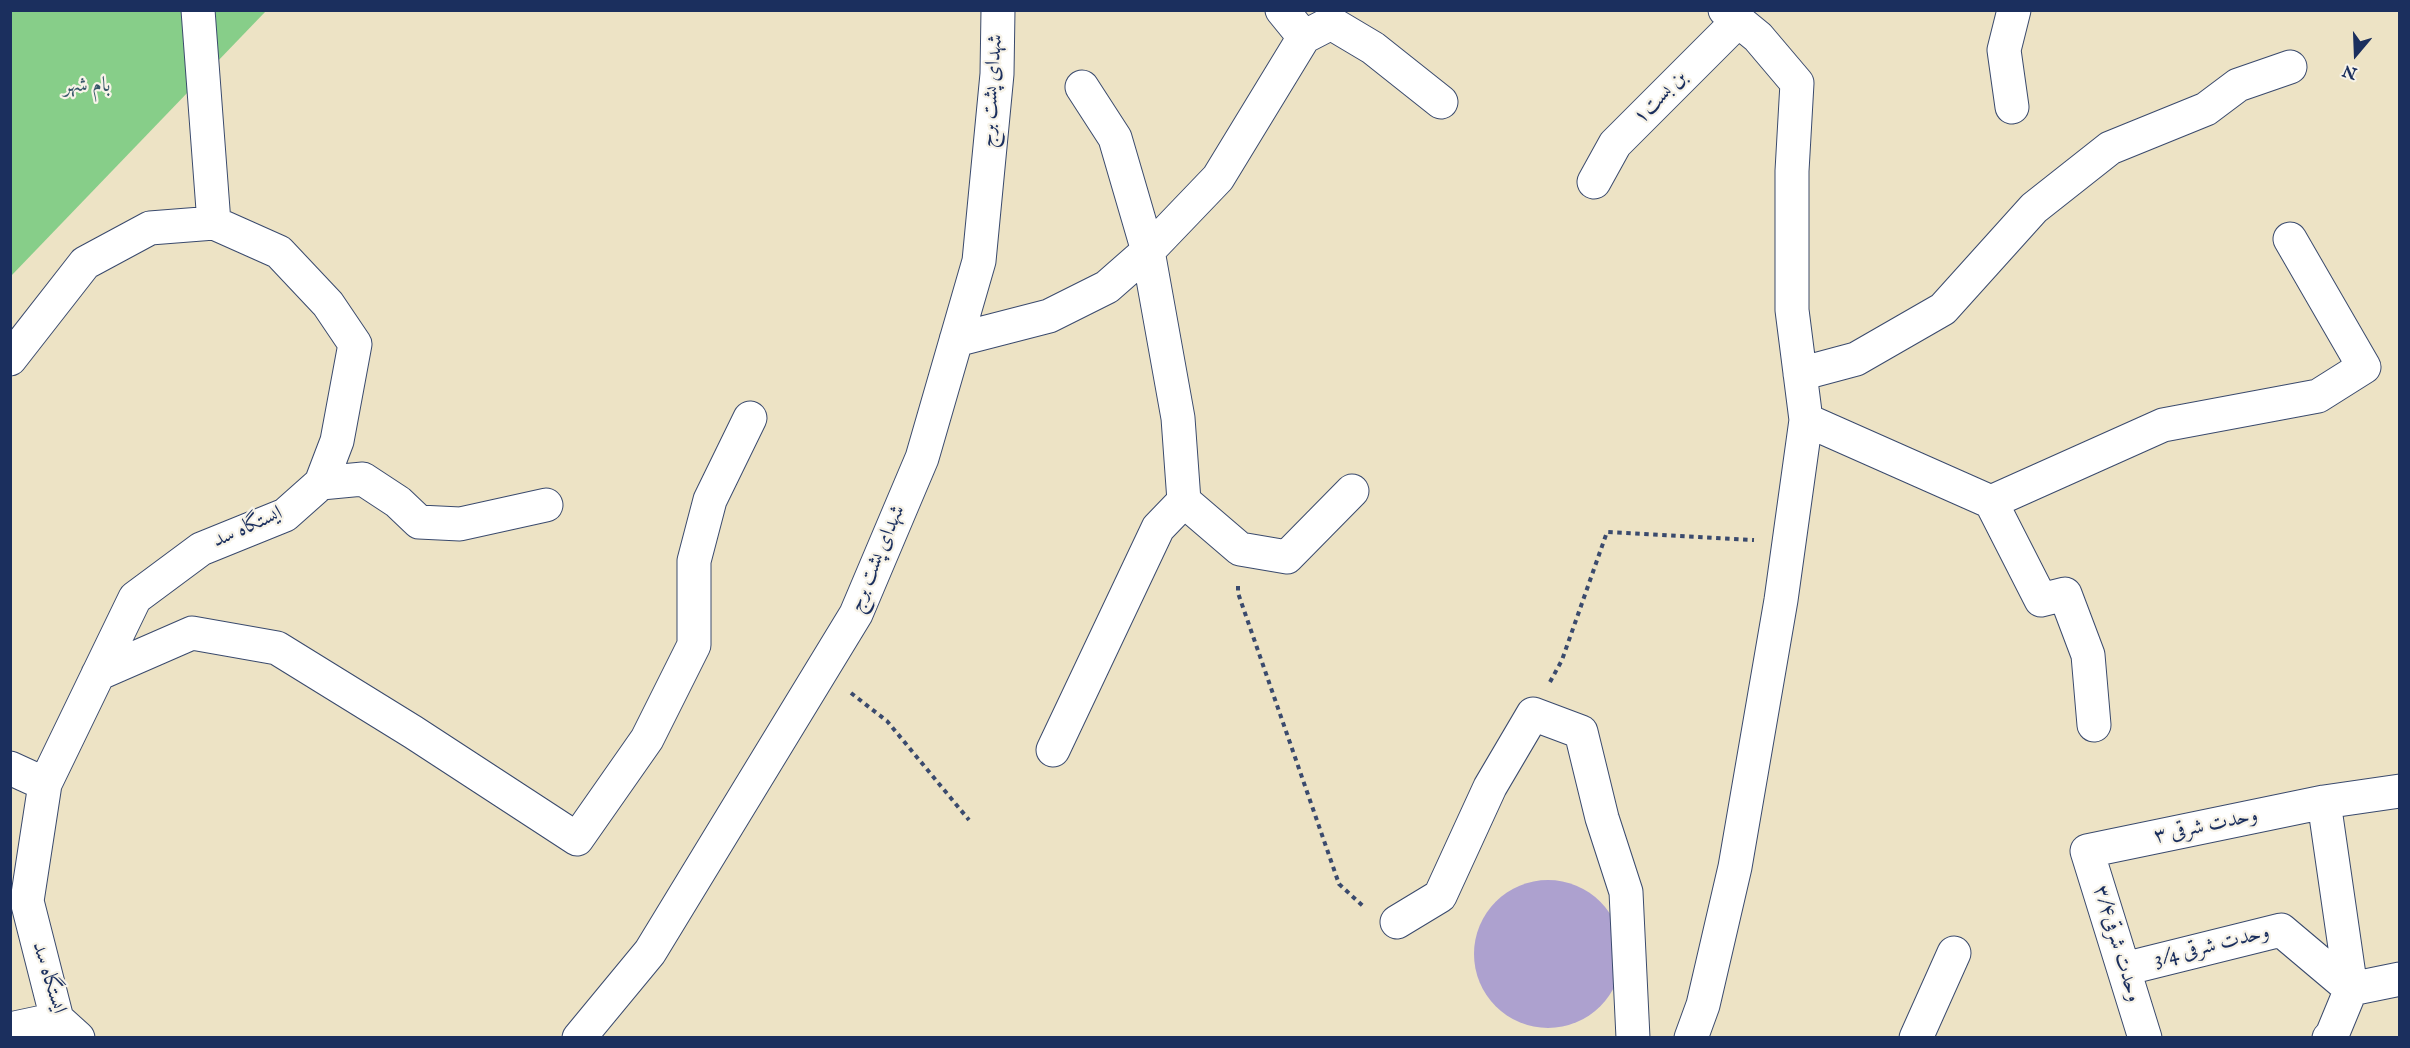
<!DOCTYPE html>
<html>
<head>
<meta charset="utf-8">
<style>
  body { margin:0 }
  #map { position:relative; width:2410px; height:1048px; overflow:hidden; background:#ede3c5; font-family:"IM FELL English",serif }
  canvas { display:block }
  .frame { position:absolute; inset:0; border:12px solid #1b2f5e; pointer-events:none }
  .north { position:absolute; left:2326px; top:24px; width:60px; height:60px; -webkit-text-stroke:4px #f7f3e8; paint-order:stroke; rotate:199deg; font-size:16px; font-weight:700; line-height:24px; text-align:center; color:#1b2f5e }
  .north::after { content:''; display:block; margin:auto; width:21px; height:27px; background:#1b2f5e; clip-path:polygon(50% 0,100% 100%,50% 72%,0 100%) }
</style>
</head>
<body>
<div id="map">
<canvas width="2410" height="1048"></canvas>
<div class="frame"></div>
<div class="north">N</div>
</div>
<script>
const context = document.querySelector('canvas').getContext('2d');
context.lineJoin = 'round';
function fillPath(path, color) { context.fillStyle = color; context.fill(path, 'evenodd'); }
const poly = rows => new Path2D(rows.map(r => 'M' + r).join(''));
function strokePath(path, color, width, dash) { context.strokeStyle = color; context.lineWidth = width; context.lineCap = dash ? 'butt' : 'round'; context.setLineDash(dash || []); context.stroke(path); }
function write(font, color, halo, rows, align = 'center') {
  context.font = font + ' "IM FELL English",Amiri,serif'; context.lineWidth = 4.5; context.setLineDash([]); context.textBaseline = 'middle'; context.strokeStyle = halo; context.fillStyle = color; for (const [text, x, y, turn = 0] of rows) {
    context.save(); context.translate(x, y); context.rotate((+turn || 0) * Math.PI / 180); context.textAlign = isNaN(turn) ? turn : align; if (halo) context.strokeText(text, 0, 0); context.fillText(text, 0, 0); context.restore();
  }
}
fillPath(poly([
  [11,11,266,11,11,276]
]), '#87ce89');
fillPath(poly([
  '1474 954a74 74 0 1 1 148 0a74 74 0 1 1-148 0Z'
]), '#ada1cf');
const minor = poly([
  [198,10,214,223],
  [1282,10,1304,37],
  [1082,87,1115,138,1148,251,1178,418,1184,501,1240,549,1287,557,1352,491],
  [2012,107,2004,50,2014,10],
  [1594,182,1615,144,1738,21],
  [956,340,1049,316,1107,287,1148,251,1218,178,1304,37,1331,23,1373,48,1441,102],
  [10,359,85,263,150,228,214,223,279,252,328,304,355,344,337,441,321,483,285,515,201,549,135,598,45,784,27,901,57,1019,78,1038],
  [1800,374,1856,359,1943,309,2034,208,2110,148,2206,109,2238,85,2290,67],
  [1806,420,1991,502,2163,425,2318,396,2364,367,2290,239],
  [321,483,363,479,398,502,419,522,460,524,546,505],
  [1991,502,2041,600,2065,594,2088,655,2094,725],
  [98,674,192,633,277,648,413,732,577,839,647,739,694,645,694,561,710,500,750,418],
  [1053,750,1158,528,1184,501],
  [10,768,45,784],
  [1397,922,1440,896,1490,787,1533,714,1581,732,1602,818,1626,892,1633,1038],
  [2124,969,2281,930,2351,989],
  [2351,989,2324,802,2400,791],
  [10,1029,57,1019],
  [579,1038,650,952,856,614,922,458,979,261,997,74,998,10],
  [1691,1038,1703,1005,1735,867,1781,600,1806,420,1792,310,1792,171,1797,83,1758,37,1725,10],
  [1916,1038,1954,953],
  [2145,1038,2087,851,2324,802],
  [2329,1038,2332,1035,2351,989,2400,979]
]);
strokePath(minor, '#3a4a6d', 35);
strokePath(poly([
  [1238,586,1238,593,1339,884,1364,907],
  [1550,682,1562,660,1607,532,1754,540],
  [851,693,887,721,969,820]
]), '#3a4a6d', 4, [4.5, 4.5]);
strokePath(minor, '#fff', 33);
write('21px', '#365769', '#f7f3e8', [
  ["بام شهر",87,87]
]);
write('21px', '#1b2f5e', '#f7f3e8', [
  ["شهدای پشت برج",993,91,-86],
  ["بن بست۱",1661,98,-45],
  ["ایستگاه سد",248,528,-24],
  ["شهدای پشت برج",878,559,-67],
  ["وحدت شرقی ۳",2206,827,-12],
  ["وحدت شرقی۳/۴",2116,944,73],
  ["وحدت شرقی 3/4",2212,947,-14],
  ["ایستگاه سد",48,978,73]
]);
</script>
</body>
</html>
